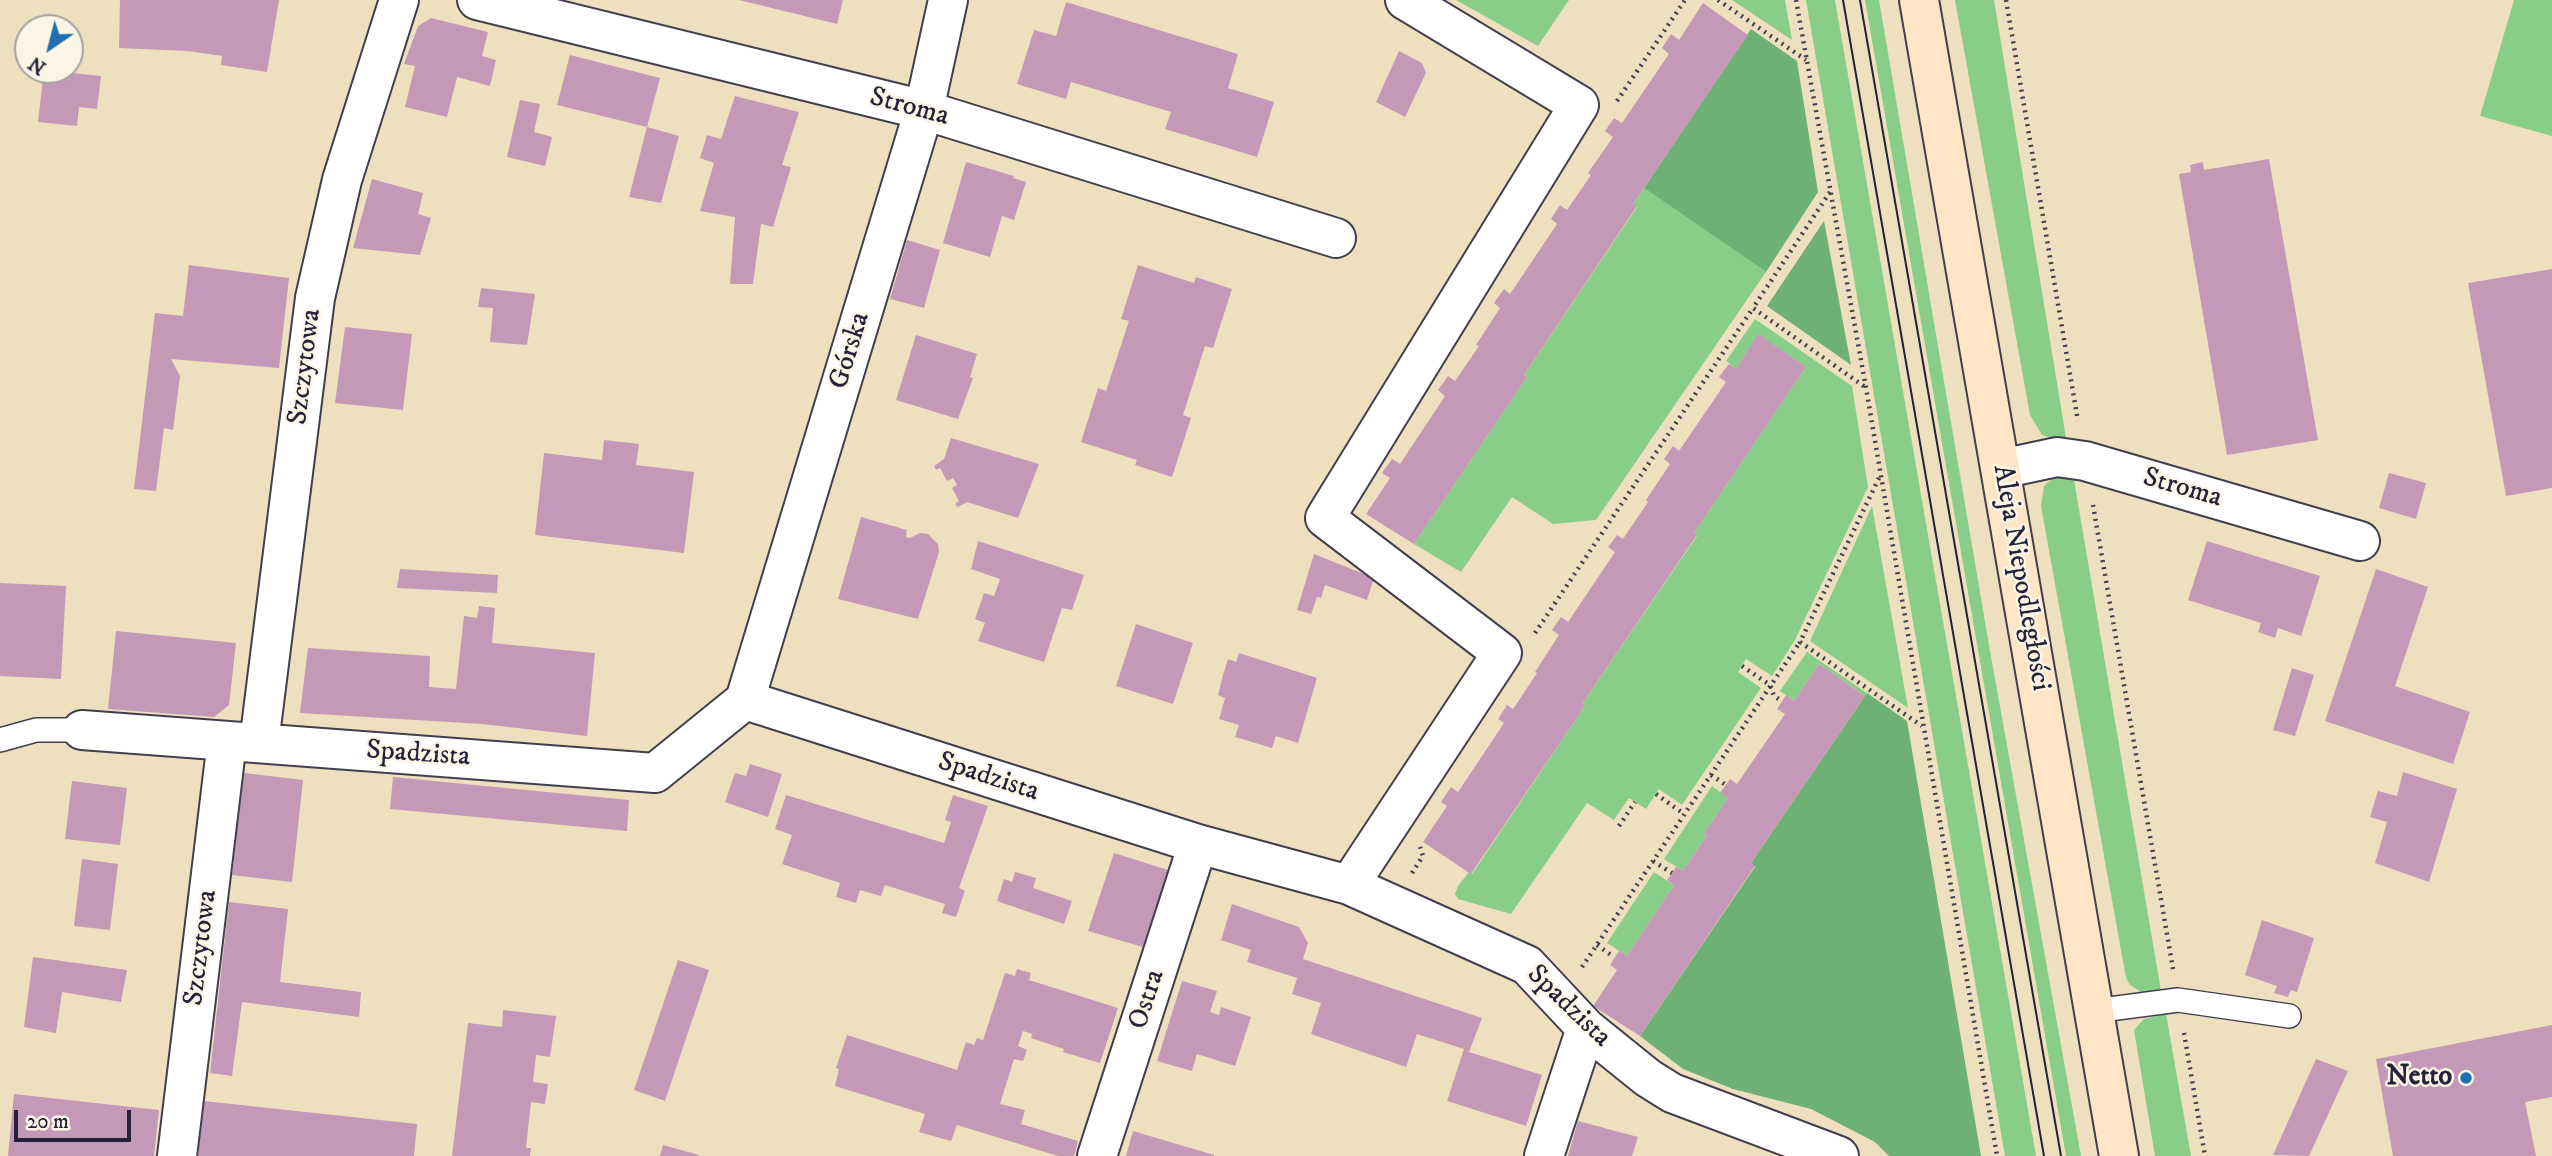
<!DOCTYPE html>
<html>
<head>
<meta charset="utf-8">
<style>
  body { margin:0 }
  #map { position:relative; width:2552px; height:1156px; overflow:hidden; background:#eee0bf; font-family:"IM FELL DW Pica",serif }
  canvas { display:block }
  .north { position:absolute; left:14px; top:14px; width:70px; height:70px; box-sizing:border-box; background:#fcf5e5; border:2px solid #a5a1a1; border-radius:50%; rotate:215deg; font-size:19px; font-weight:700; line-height:28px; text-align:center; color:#22223b }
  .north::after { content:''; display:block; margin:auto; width:24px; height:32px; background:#1f6fb2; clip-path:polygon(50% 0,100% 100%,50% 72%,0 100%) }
  .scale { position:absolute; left:14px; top:1110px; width:117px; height:32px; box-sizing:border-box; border:4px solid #22223b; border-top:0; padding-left:9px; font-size:21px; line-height:24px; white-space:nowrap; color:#22223b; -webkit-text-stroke:5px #fcf5e5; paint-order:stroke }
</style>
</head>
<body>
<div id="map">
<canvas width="2552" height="1156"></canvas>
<div class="north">N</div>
<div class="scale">20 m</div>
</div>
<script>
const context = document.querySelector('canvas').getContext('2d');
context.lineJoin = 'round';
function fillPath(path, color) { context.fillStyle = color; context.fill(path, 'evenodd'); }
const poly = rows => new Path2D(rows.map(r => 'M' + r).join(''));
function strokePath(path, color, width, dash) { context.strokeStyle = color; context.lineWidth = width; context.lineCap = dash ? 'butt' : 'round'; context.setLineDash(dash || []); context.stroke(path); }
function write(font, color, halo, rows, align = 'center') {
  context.font = font + ' "IM FELL DW Pica",serif'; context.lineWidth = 5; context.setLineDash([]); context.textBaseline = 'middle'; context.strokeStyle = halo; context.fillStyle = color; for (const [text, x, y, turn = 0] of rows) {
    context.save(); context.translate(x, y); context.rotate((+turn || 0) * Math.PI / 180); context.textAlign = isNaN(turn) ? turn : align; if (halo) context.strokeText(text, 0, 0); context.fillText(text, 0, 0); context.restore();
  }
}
fillPath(poly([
  [1456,0,1569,0,1538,46],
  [1732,0,1785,0,1792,40],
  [1806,0,1835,0,2036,1156,2005,1156],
  [1865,0,1879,0,1990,651,2081,1156,2066,1156],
  [1955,0,1994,0,2067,444,2042,435,2030,415],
  [2514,0,2552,0,2552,136,2480,116],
  [1644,188,1766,272,1596,520,1553,524,1512,497,1461,572,1414,544,1527,377,1524,375,1637,207,1633,204],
  [1755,319,1852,386,1868,487,1795,640,1772,676,1746,659,1738,672,1761,688,1682,805,1659,789,1646,809,1629,798,1614,820,1587,803,1511,914,1458,899,1455,894,1458,886,1469,872,1472,874,1585,706,1582,704,1697,536,1694,533,1806,367,1758,335,1736,369,1726,361],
  [2059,473,2073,474,2161,991,2141,992,2130,985,2126,978,2041,506,2044,486],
  [1872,506,1908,708,1810,641],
  [1807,652,1867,693,1865,696,1819,664,1794,701,1780,691],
  [1712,786,1728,798,1704,833,1707,835,1683,871,1664,859],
  [1654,872,1674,885,1627,956,1607,943],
  [2166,1014,2191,1156,2155,1156,2134,1030,2144,1019]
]), '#89ce88');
fillPath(poly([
  [1751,29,1797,61,1818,192,1766,272,1644,188],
  [1824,221,1851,365,1767,306],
  [1867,693,1907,721,1981,1156,1889,1156,1875,1142,1811,1109,1733,1089,1683,1069,1640,1036,1755,867,1751,863]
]), '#6eb174');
fillPath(poly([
  [120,0,279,0,267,72,221,65,222,56,188,51,119,48],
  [739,0,843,0,837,24],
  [1066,2,1238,54,1228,88,1274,102,1257,157,1165,129,1171,112,1071,82,1066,99,1017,84,1034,30,1056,36],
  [1703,3,1748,35,1633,204,1637,206,1524,375,1527,377,1414,544,1366,514,1390,478,1382,473,1392,459,1400,464,1445,396,1438,390,1448,376,1455,381,1479,346,1476,345,1500,308,1494,303,1504,289,1510,294,1557,224,1551,219,1560,205,1567,210,1591,175,1588,173,1613,137,1605,131,1614,118,1622,123,1669,54,1662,48,1671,34,1679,40],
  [431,18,488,32,482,56,496,60,490,86,457,77,447,117,405,107,415,66,404,64,418,26],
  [1399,51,1422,63,1426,73,1405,117,1376,102],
  [570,55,660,78,647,127,679,136,661,203,629,197,647,127,557,105],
  [44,70,101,76,97,109,79,107,77,126,38,122],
  [735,96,799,112,782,165,791,167,773,227,761,224,753,284,730,284,735,217,700,211,714,163,700,158,707,135,721,139],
  [520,100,540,104,534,132,552,137,545,166,507,157],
  [2269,159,2318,440,2227,455,2179,174,2191,172,2190,165,2203,162,2204,170],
  [966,162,1014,176,1013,178,1026,182,1014,220,1002,216,990,257,943,243],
  [372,179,423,193,418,214,431,218,420,255,353,248],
  [907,240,940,250,924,308,890,299],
  [189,265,289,278,279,368,171,359,180,376,173,430,164,428,156,491,134,489,155,313,183,316],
  [1138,265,1194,283,1196,277,1232,289,1213,348,1205,346,1183,415,1191,418,1172,477,1135,465,1137,460,1081,442,1098,388,1106,391,1129,321,1121,319],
  [2552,269,2552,488,2506,496,2468,283],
  [481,288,535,294,527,345,490,342,493,308,478,307],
  [345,327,412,334,403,410,335,403],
  [1758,334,1806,367,1694,533,1697,535,1582,704,1585,706,1471,874,1423,842,1447,806,1441,802,1451,787,1458,792,1504,723,1498,719,1507,705,1513,709,1537,673,1535,672,1559,635,1552,630,1561,617,1568,622,1615,552,1608,547,1617,535,1623,539,1648,502,1646,500,1670,464,1664,459,1673,446,1679,451,1726,382,1719,377,1729,364,1736,369],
  [916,335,977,354,970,377,973,378,958,419,896,400],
  [951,438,1039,464,1018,518,967,502,958,507,955,504,959,501,952,488,957,485,953,478,947,481,940,468,936,470,934,466,944,459],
  [604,440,639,444,636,465,694,472,684,553,535,535,544,453,602,460],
  [2389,473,2426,483,2416,519,2379,508],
  [861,517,907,530,906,537,910,538,920,533,928,534,938,544,939,552,918,619,838,599],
  [978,541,1084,575,1072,610,1062,608,1044,662,978,641,985,623,975,619,984,593,994,596,1000,579,971,569],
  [2207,541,2320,576,2301,636,2278,628,2275,638,2258,632,2261,623,2188,600],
  [1314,554,1374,578,1367,600,1325,585,1321,598,1317,597,1311,614,1297,610],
  [400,569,498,575,497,593,397,588],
  [2376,569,2428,587,2395,686,2470,712,2453,764,2325,721],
  [0,583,66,586,61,679,0,676],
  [479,606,495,608,492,643,595,653,587,736,482,724,300,713,308,648,430,656,429,687,456,689,464,616,477,618],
  [1136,624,1193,643,1173,704,1116,686],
  [116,631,236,643,229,705,214,717,108,709],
  [1239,653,1317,678,1298,743,1276,736,1272,748,1235,737,1239,725,1219,719,1225,698,1218,695,1223,675,1228,659,1236,662],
  [1819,664,1865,696,1751,863,1755,866,1640,1036,1593,1006,1617,970,1610,965,1619,951,1627,956,1674,885,1667,880,1676,867,1683,871,1707,835,1704,833,1728,798,1720,793,1730,779,1737,784,1785,714,1777,709,1786,695,1794,701],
  [2292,668,2314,675,2295,736,2273,730],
  [750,764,782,774,768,817,725,802,735,773,746,776],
  [2403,772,2457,789,2429,882,2375,863,2387,822,2370,817,2378,791,2397,796],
  [244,773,303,780,292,882,232,875],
  [393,777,629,800,627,831,390,809],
  [72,781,127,788,120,845,65,839],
  [786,795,944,843,951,822,945,820,953,795,988,806,959,888,965,891,956,917,942,913,945,904,885,885,881,896,860,890,856,903,836,897,840,883,782,864,792,835,775,829],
  [1114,853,1168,870,1143,947,1088,931],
  [82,859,118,864,110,930,74,926],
  [1015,872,1036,878,1033,888,1072,901,1064,924,997,901,1004,879,1012,882],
  [229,902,288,909,280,982,361,992,359,1017,242,1002,232,1076,210,1073],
  [1232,904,1299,927,1308,943,1303,959,1482,1018,1469,1052,1542,1075,1526,1126,1447,1101,1464,1049,1417,1034,1406,1067,1311,1034,1321,1003,1292,994,1297,978,1247,962,1251,950,1221,940],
  [2262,920,2314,938,2297,992,2291,990,2288,997,2274,993,2277,986,2245,975],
  [33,957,127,970,121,1002,62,992,56,1033,24,1027],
  [678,960,709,970,665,1101,634,1090],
  [1017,969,1031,973,1029,980,1118,1008,1100,1063,1063,1052,1064,1049,1031,1038,1032,1034,1023,1031,1018,1046,1027,1050,1023,1061,1014,1059,1000,1104,1025,1110,1021,1124,1078,1141,1074,1156,1058,1156,957,1125,951,1141,919,1132,925,1114,835,1086,839,1069,836,1068,847,1035,957,1070,966,1042,974,1045,977,1038,983,1040,1005,973,1015,976],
  [1182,981,1217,991,1210,1012,1219,1015,1221,1007,1251,1017,1235,1066,1197,1054,1192,1071,1157,1061],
  [503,1010,556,1016,550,1057,536,1055,533,1082,548,1084,545,1104,531,1102,526,1148,531,1148,530,1156,452,1156,468,1023,502,1027],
  [2552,1025,2552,1097,2525,1102,2536,1156,2393,1156,2376,1059],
  [2316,1059,2348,1071,2309,1156,2273,1155],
  [14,1094,159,1110,154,1156,8,1156],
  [204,1101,417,1124,414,1156,198,1156],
  [1578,1121,1638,1137,1632,1156,1568,1156],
  [1133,1131,1214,1155,1214,1156,1126,1156],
  [663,1145,699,1155,699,1156,660,1156]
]), '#c499b7');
const lane = poly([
  [0,740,36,730,82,730],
  [2094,1011,2178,1000,2289,1016]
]);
const street = poly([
  [477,0,924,110,1336,238],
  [2001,469,2057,457,2085,461,2360,541],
  [745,700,924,110,948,0],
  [82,730,655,773,745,700,1198,844,1349,885,1527,965,1586,1028,1648,1078,1672,1093,1839,1156],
  [259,743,315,298,342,180,399,0],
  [1349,885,1502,653,1325,518,1579,105,1405,0],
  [177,1156,227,741],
  [1097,1156,1198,844],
  [1544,1156,1586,1028]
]);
const secondary = poly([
  [1919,0,2119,1156]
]);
strokePath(lane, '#413e4f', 26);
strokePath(street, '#413e4f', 42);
strokePath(secondary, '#413e4f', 42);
strokePath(poly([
  [1718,0,1806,60],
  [1796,0,1866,388,1997,1156],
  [2006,0,2078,421],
  [1617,101,1685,0],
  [1830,192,1753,308,1865,387],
  [1879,478,1800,642,1922,726],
  [2093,505,2173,969],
  [1535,633,1753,308],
  [1742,666,1770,685,1774,696,1782,701],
  [1711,775,1726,785],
  [1656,794,1684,814],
  [1619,826,1635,802],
  [1653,861,1672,873],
  [1412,873,1423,856,1420,847],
  [1597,945,1614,957],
  [1582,967,1800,642],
  [2184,1033,2205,1156]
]), '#413e4f', 4.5, [2, 5]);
strokePath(lane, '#fff', 23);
strokePath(street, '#fff', 38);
strokePath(secondary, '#fde5c5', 38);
strokePath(poly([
  [1843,0,2044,1156],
  [1860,0,2061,1156]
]), '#22223b', 2);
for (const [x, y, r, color] of [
  [2466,1078,7,"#1f6fb2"]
]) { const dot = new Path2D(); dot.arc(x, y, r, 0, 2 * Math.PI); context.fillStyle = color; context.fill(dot); strokePath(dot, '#fcf5e5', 2.5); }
write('28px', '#22223b', '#fcf5e5', [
  ["Stroma",909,108,15],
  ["Górska",851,351,-73],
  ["Szczytowa",306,367,-83],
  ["Stroma",2182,489,16],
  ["Aleja Niepodległości",2020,578,80],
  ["Spadzista",418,755,4],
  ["Spadzista",988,778,18],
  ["Szczytowa",202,948,-83],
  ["Ostra",1148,1000,-72],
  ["Spadzista",1568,1007,44]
]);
write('bold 28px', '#22223b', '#fcf5e5', [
  ["Netto",2452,1078]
], 'right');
</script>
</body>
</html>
